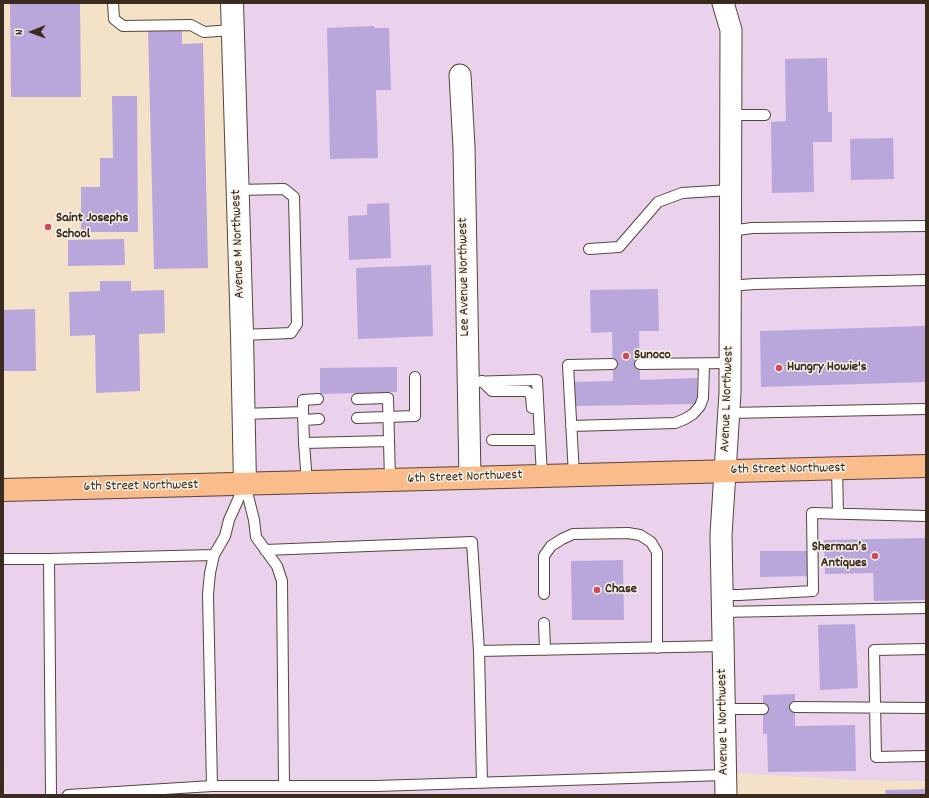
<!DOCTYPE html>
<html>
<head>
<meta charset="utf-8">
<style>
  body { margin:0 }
  #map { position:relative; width:929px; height:798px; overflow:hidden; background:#f3e1c8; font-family:Dekko,sans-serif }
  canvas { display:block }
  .frame { position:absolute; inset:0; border:4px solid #3b2a1e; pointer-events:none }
  .north { position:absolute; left:12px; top:12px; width:40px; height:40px; -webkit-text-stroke:3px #f7f3e8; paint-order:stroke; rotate:269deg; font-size:11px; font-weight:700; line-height:16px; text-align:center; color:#3b2a1e }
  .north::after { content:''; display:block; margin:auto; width:14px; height:18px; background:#3b2a1e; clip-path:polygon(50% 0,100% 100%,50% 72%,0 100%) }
</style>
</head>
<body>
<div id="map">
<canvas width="929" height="798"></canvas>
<div class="frame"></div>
<div class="north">N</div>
</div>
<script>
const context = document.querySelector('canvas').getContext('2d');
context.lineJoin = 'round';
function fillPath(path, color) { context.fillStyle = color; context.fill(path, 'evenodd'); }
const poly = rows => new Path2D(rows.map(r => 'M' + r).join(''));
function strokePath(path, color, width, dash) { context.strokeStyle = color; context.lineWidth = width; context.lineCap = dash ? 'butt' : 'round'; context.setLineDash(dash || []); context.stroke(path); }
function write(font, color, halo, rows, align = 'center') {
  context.font = font + ' Dekko,sans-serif'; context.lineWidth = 3; context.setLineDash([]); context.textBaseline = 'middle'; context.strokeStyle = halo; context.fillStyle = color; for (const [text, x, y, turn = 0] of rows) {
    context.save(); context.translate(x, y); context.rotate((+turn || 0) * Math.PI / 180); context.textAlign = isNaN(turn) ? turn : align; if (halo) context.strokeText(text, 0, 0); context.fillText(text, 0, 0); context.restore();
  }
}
fillPath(poly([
  [243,3,712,3,720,31,719,393,715,462,480,468,474,147,470,65,449,66,453,147,459,469,255,474,253,335],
  [734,3,926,3,926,456,737,461,741,393,742,30],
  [926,476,926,781,855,780,736,773,732,536,735,481],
  [714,481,710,536,715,795,5,795,3,705,3,500]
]), '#ead1ec');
fillPath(poly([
  [10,3,80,3,81,97,11,97],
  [374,26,374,28,389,28,391,90,376,90,378,158,330,159,327,28],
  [148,30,182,30,182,44,203,43,208,268,154,269],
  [827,58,828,112,832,112,832,142,813,142,814,192,772,193,771,122,786,121,785,59],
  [112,96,137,96,138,232,81,232,81,187,100,187,100,158,113,158],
  [893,138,894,179,851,180,850,139],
  [389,203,391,258,349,260,348,216,367,215,367,204],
  [124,239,125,265,68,266,68,240],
  [431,265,433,336,358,339,356,268],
  [100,281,131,281,131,291,164,290,165,333,139,334,140,391,96,393,95,335,70,336,69,292,100,291],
  [658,289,659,331,639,331,640,380,697,378,697,404,573,406,572,382,613,381,612,332,591,333,590,290],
  [35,309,36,371,3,371,3,310],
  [926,326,926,382,761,387,760,331],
  [397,367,397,392,320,394,320,368],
  [926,538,926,600,874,601,873,573,825,574,824,540],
  [760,551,808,551,808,576,760,577],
  [623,560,624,620,572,620,571,561],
  [855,624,858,688,820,690,818,625],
  [795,694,795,726,855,725,856,771,768,772,767,734,763,734,763,695],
  [926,789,926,795,886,795,885,790]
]), '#b9a7dc');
const service = poly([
  [113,3,114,19,123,26,191,25,204,32,233,30],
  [731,115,765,115],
  [238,190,284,189,294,197,297,324,291,333,242,335],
  [730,231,752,228,926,226],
  [589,249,619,247,658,202,682,193,730,190],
  [730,286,754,284,926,280],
  [640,364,730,363],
  [482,381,492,391,527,391,531,395,532,408],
  [468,382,537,380,542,476],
  [357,399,388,398,389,441],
  [303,412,303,400,318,399],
  [729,413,926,409],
  [243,414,303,412,304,443,389,441,390,480],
  [357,418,415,416,415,377],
  [304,420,319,419],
  [571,426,675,423,685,419,693,414,700,406,703,398,704,364],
  [492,440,540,440],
  [304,443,307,483],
  [837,468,838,514],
  [574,475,568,365,612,364],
  [265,550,472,542,479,651,482,783],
  [3,559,49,559,51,795],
  [49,559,214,555],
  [544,594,544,556,551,546,562,539,573,534,628,533,640,535,651,542,657,552,657,648],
  [722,595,739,595,813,591,812,513,926,516],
  [722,612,926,608],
  [544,623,545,650],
  [926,649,874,650,876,757,926,756],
  [479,651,723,646],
  [795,707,926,708],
  [724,709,763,709],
  [212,786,208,594,210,573,214,555,225,536,229,520,245,484,254,520,256,537,277,566,282,581,284,785],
  [68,795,212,786,376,786,725,775]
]);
const minor = poly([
  [723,3,731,30,730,393,721,535,726,795],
  [460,75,464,147,470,478]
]);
const tertiary = poly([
  [232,3,242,335,245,484]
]);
const trunk = poly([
  [3,490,926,466]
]);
strokePath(service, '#574538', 12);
strokePath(minor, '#574538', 23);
strokePath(tertiary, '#574538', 24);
strokePath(trunk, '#574538', 24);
strokePath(service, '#fff', 10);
strokePath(minor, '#fff', 21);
strokePath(tertiary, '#fff', 22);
strokePath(trunk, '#f9bc8a', 22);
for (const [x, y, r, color] of [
  [48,227,4,"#d1495b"],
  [626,356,4,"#d1495b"],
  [779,368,4,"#d1495b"],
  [875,556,4,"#d1495b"],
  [597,590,4,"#d1495b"]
]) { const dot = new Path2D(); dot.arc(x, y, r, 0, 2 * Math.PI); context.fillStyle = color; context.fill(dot); strokePath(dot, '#f7f3e8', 1.5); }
write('bold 14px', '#3b2a1e', '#f7f3e8', [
  ["Saint Josephs",56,219],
  ["School",56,235],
  ["Sunoco",634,356],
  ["Hungry Howie's",787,368],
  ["Sherman’s",867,548,"right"],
  ["Antiques",867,564,"right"],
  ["Chase",605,590]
], 'left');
write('14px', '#3b2a1e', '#f7f3e8', [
  ["Avenue M Northwest",239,244,-92],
  ["Lee Avenue Northwest",465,277,-91],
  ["Avenue L Northwest",728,399,-88],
  ["6th Street Northwest",788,470,-1],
  ["6th Street Northwest",465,478,-2],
  ["6th Street Northwest",141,487,-1],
  ["Avenue L Northwest",724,722,-91]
]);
</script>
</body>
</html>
